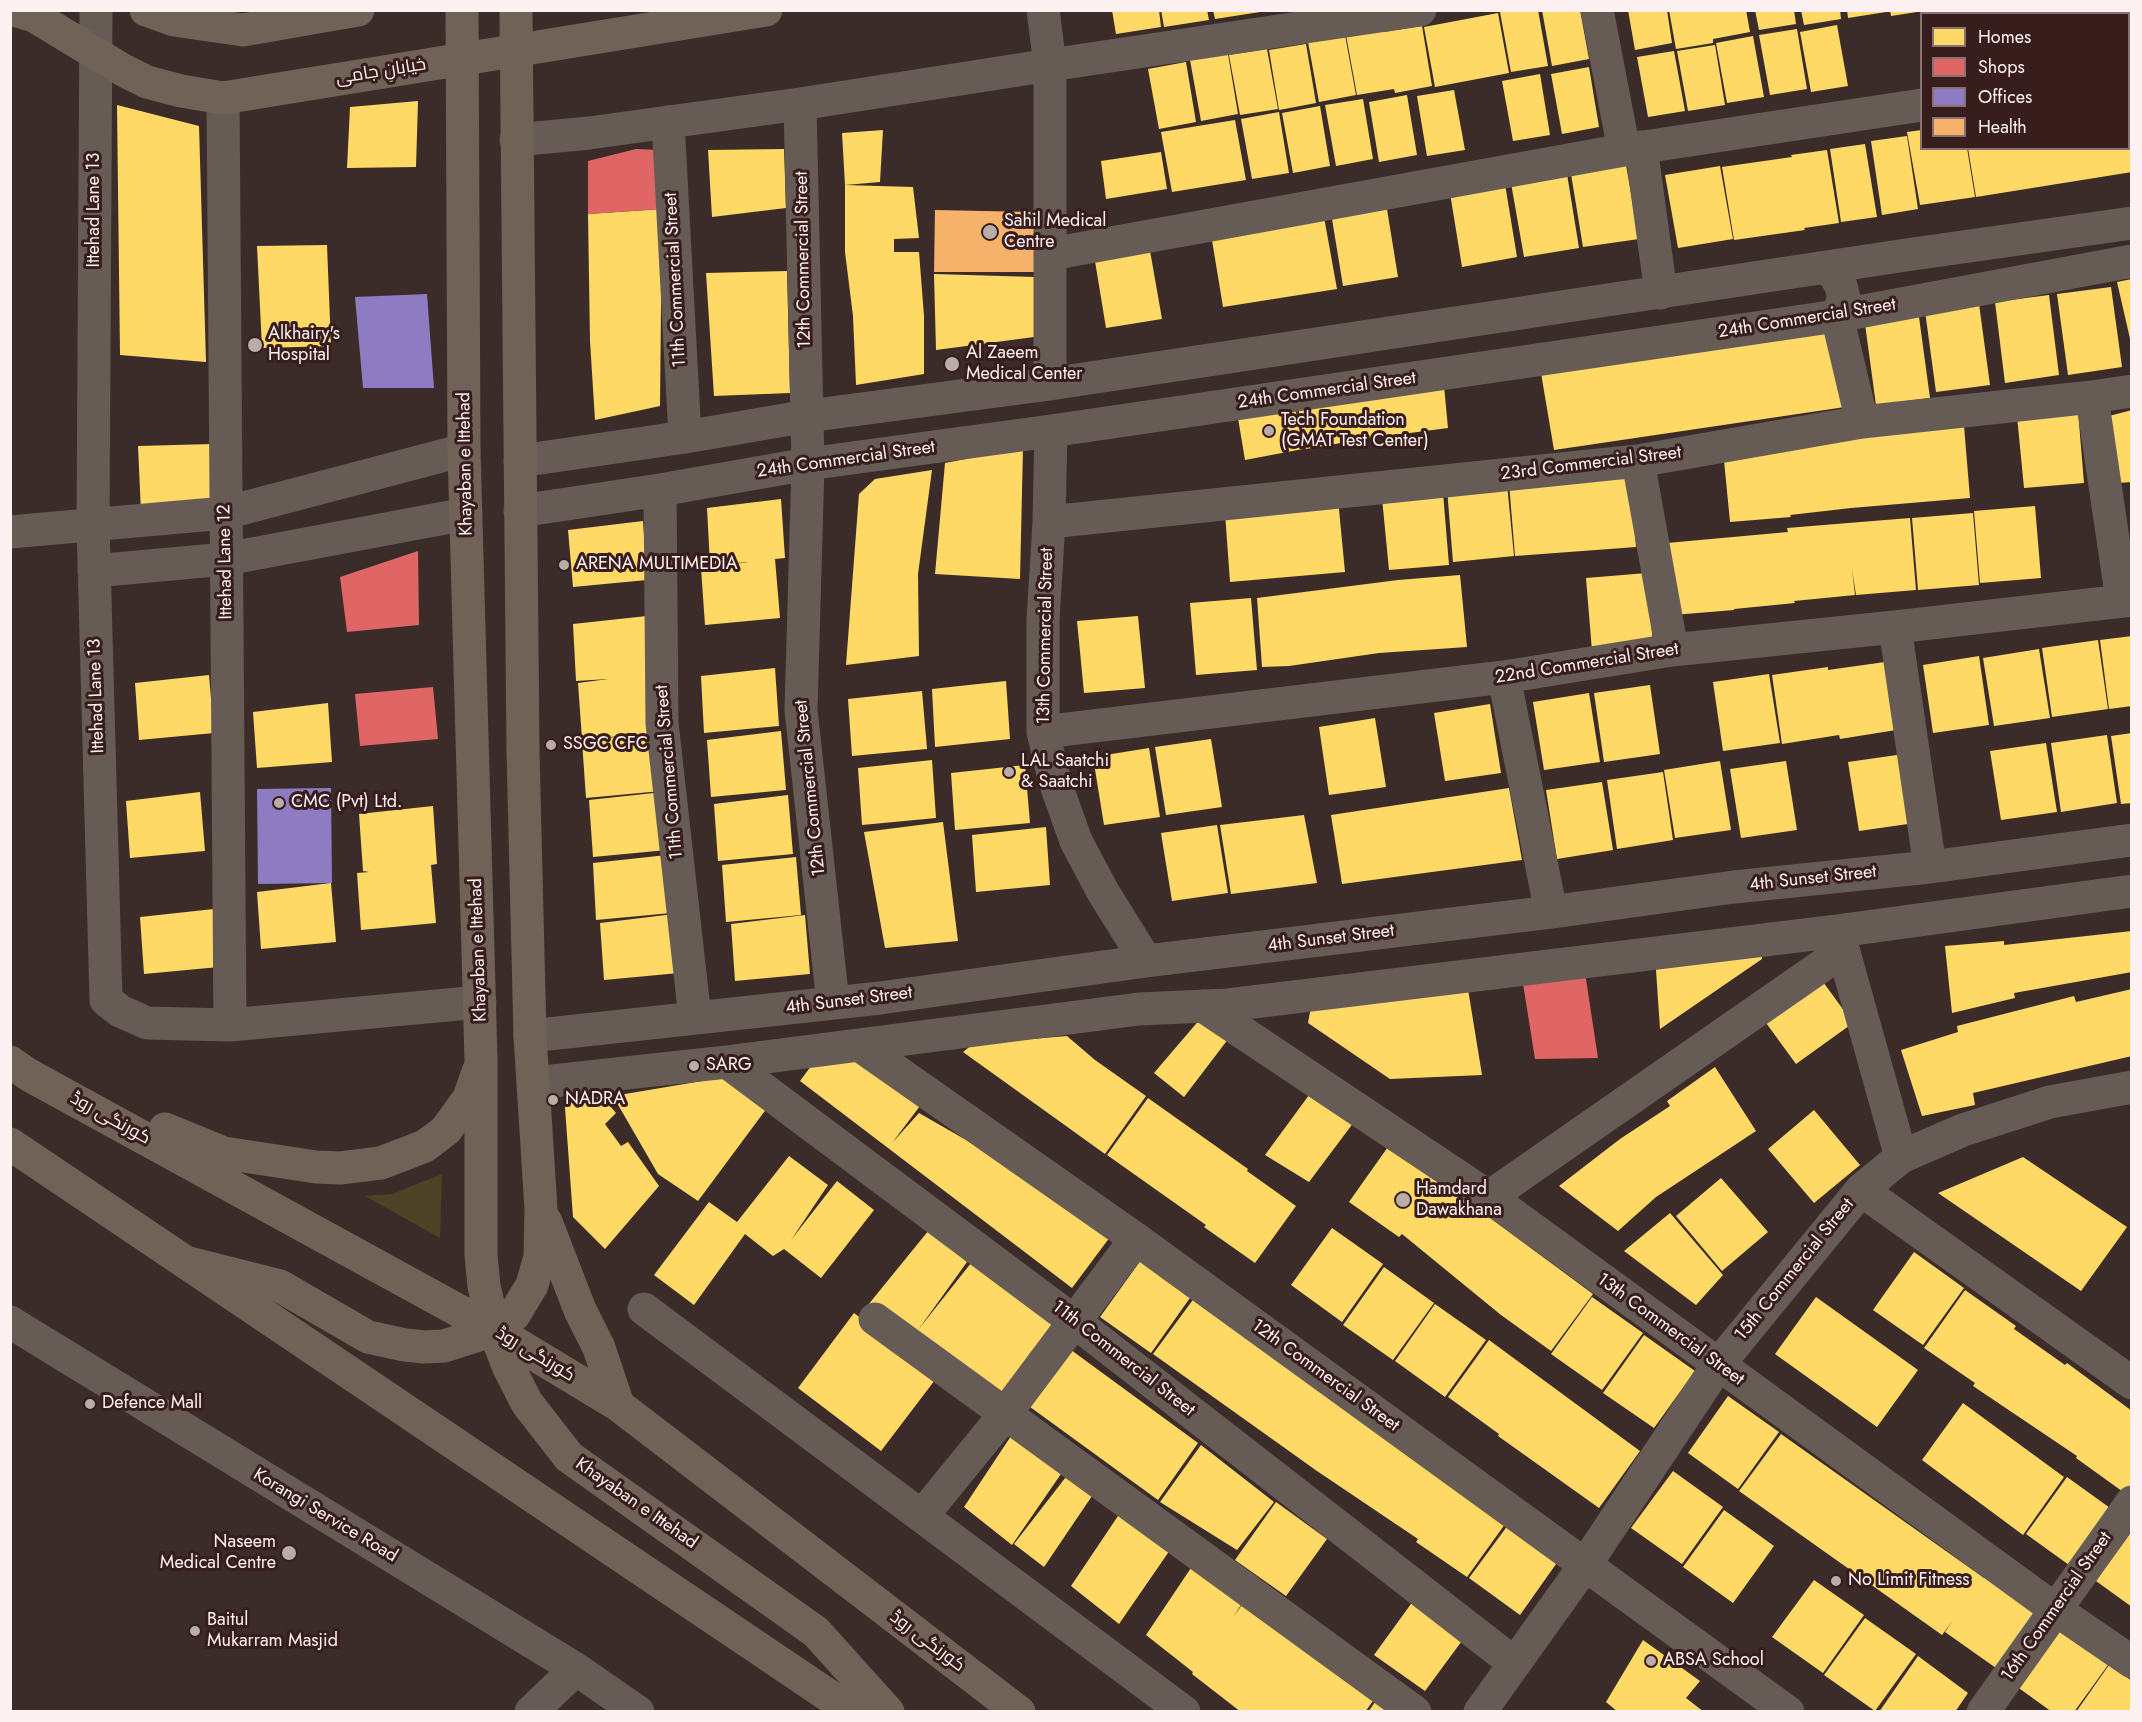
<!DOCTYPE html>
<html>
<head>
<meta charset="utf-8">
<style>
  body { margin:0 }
  #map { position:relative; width:2142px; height:1722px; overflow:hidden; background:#3b2c2a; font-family:Jost,sans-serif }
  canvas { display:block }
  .frame { position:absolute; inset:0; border:12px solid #fdf2f1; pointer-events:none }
  .legend { position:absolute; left:1920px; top:12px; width:210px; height:138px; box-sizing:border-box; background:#371d1b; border:2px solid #867271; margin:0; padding:8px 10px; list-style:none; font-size:18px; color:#fdf2f1 }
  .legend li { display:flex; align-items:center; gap:12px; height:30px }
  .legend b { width:30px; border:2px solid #867271 }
</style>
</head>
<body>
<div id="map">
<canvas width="2142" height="1722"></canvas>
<div class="frame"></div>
<ul class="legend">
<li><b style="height:16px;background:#ffd966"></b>Homes</li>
<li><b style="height:16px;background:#e06666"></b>Shops</li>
<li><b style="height:16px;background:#8e7cc3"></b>Offices</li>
<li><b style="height:16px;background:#f6b26b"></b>Health</li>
</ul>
</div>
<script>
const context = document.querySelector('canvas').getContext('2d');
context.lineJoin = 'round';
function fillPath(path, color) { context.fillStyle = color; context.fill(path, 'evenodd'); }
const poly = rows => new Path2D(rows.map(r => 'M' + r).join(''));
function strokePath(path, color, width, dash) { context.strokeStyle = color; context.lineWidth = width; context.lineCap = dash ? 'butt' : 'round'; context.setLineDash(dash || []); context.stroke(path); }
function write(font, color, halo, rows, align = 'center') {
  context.font = font + ' Jost,Cairo,sans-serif'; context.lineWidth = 6; context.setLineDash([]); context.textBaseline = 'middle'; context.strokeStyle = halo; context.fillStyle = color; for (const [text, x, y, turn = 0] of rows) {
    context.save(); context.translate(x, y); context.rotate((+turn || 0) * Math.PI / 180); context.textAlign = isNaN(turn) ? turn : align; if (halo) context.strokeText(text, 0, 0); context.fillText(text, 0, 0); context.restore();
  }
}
fillPath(poly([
  [442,1174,440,1238,365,1196,392,1194]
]), '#4e4327');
fillPath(poly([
  [1112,10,1159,10,1161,27,1116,34],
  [1161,10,1207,10,1209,20,1164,27],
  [1213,10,1259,10,1260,12,1215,19],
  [1508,10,1538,10,1548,66,1511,72,1500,12],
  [1542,10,1580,10,1589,59,1552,66],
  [1628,10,1667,10,1672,43,1635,50],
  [1669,10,1746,10,1750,32,1713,39,1713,43,1676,49],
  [1755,10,1794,10,1796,24,1759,30],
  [1801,10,1840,10,1841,19,1804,25],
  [1847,10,1886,10,1886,12,1848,18],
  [1890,10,1917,10,1917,12,1891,16],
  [1927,10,1966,10,1966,14,1928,14],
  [1970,10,2008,10,2009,14,1970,14],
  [2021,10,2060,10,2060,14,2022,14],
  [2065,10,2104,10,2105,14,2066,14],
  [2109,10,2132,10,2132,32,2128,33,2128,14,2109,14],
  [1498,13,1509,73,1435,87,1424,27],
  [1837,25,1848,86,1811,92,1800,32],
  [1422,26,1432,86,1395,93,1394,89,1357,95,1346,35,1384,29,1384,32],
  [1797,29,1807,89,1770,95,1759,35],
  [1345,35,1356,95,1319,102,1308,42],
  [1753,36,1764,97,1727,103,1716,43],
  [1306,44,1316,103,1279,110,1269,50],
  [1715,45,1725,105,1688,111,1677,51],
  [1267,49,1278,109,1240,115,1229,55],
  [1674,51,1685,111,1648,117,1637,57],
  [1228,54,1238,114,1201,121,1190,60],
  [1186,62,1196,122,1159,129,1148,69],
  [1589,67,1599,127,1562,134,1551,74],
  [1540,74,1550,135,1513,141,1502,81],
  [1454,90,1465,150,1427,156,1417,96],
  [1407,95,1417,155,1379,162,1369,102],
  [1363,99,1373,159,1336,166,1325,105],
  [2128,100,2132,100,2132,172,1976,197,1968,148,2128,148],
  [418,101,416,167,347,168,350,107],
  [117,105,199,126,206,362,120,355],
  [1320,106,1330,166,1293,173,1282,113],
  [1279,112,1289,173,1252,179,1241,119],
  [1235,120,1246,180,1172,192,1161,132],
  [883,130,880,182,845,185,842,133],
  [1922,130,1922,148,1967,148,1975,197,1920,205,1907,132],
  [1907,136,1918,209,1882,215,1871,141],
  [1865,144,1877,217,1841,222,1830,149],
  [784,149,786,208,712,217,708,150],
  [1827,150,1839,223,1804,228,1805,230,1734,240,1722,167,1792,157,1791,155],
  [1161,152,1167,189,1106,199,1101,161],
  [1626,165,1639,239,1583,247,1571,174],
  [1720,166,1733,239,1678,248,1665,175],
  [1567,174,1579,248,1524,257,1511,183],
  [1505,184,1517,257,1462,267,1450,193],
  [845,185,913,187,919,238,894,239,894,252,919,252,924,316,924,374,856,385,853,316,845,252],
  [1386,203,1398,277,1343,286,1331,213],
  [662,209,660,406,595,420,590,341,588,214],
  [1324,217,1337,289,1223,307,1211,234],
  [327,245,331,346,262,348,257,246],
  [1149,245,1162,319,1106,328,1094,255],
  [787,271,790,393,714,396,706,273],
  [934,274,1035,277,1034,337,936,350],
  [2132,279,2132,343,2131,343,2117,282],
  [2111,287,2122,367,2068,375,2057,294],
  [2049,295,2059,375,2005,383,1995,302],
  [1979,304,1990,385,1936,392,1925,311],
  [1919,317,1930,398,1876,405,1865,324],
  [1834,327,1845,407,1554,450,1541,373],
  [1444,386,1448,428,1364,439,1306,449,1298,407],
  [1295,407,1303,449,1245,460,1238,418],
  [2132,410,2132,482,2118,483,2109,416],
  [2078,411,2084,483,2024,488,2017,416],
  [1964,426,1970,498,1851,508,1790,515,1791,517,1730,522,1723,450],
  [212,444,215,502,141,512,138,446],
  [1023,448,1020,579,935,574,945,463],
  [932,470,918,574,919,656,846,665,859,494,875,479],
  [1630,475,1636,547,1515,556,1509,483],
  [1507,484,1514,556,1453,562,1447,489],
  [1443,493,1449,565,1389,570,1382,498],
  [781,499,785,558,775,559,780,618,705,625,701,568,749,562,710,565,707,508],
  [1338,499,1345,572,1230,582,1225,513],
  [2035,506,2041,578,1980,583,1974,511],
  [1973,513,1979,585,1918,590,1912,518],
  [1910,518,1916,590,1856,595,1852,569,1855,595,1794,601,1795,603,1734,609,1734,610,1673,615,1667,543,1788,532,1787,528],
  [643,521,647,580,573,587,568,530],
  [1647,573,1653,645,1592,651,1586,578],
  [1460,575,1467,647,1379,653,1289,666,1262,667,1257,598,1398,580],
  [1251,598,1257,670,1196,675,1190,603],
  [647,616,661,791,586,798,582,741,623,736,582,739,578,683,608,679,576,681,573,624],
  [1138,616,1145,688,1084,693,1077,621],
  [2132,636,2132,706,2109,709,2100,640],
  [2098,640,2108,709,2052,717,2042,648],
  [2039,649,2050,718,1994,726,1983,658],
  [1979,656,1989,725,1933,733,1923,665],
  [1885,662,1896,730,1840,739,1839,735,1782,744,1772,675,1828,667,1828,670],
  [775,668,779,726,704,733,701,676],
  [1769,674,1780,743,1723,751,1713,682],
  [209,675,214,733,139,740,135,683],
  [1006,681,1010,739,935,747,932,689],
  [1650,685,1660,754,1604,762,1594,693],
  [922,691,927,749,852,756,848,699],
  [1589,693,1600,762,1544,770,1533,702],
  [328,703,332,762,257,768,253,712],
  [1490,704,1501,773,1445,781,1434,713],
  [1375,718,1386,787,1329,795,1319,727],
  [781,731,786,790,711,797,707,740],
  [2132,733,2132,803,2121,804,2111,736],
  [2107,735,2117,803,2061,812,2051,743],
  [1211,739,1222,807,1166,815,1155,747],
  [2046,743,2057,812,2001,820,1990,751],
  [1149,748,1160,817,1104,825,1093,757],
  [1904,754,1915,823,1859,831,1848,762],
  [932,760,936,818,862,825,858,768],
  [1720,761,1731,830,1675,838,1664,770],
  [1786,761,1797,830,1741,838,1730,769],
  [1025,765,1030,823,955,830,951,773],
  [1663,772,1673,840,1617,849,1607,780],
  [1602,782,1613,850,1557,859,1546,790],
  [1509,788,1522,860,1342,884,1331,815],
  [200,792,205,851,130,858,126,801],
  [663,792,667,850,593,857,589,800],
  [788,795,793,854,718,861,714,804],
  [433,806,437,864,431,865,436,923,361,930,357,873,369,872,363,871,359,814],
  [1304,815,1317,883,1231,894,1220,825],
  [943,822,958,941,885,948,864,832],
  [1217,825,1228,893,1172,901,1161,833],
  [1046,827,1050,885,976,892,972,835],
  [667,855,671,913,596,920,593,863],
  [796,857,801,915,726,922,722,865],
  [331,883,336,942,261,949,257,892],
  [214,909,219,967,144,974,140,917],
  [674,914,679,973,604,980,600,923],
  [805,915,810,974,735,981,731,924],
  [2132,931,2132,972,2014,993,2015,998,1952,1013,1945,946,2004,941,2004,945],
  [1761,946,1762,959,1660,1029,1655,955],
  [1818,975,1853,1023,1796,1064,1761,1016],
  [1467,983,1482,1075,1390,1079,1308,1023,1312,1001],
  [2132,989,2132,1056,1973,1093,1975,1105,1922,1116,1901,1050,1958,1032,1957,1026,2074,996,2076,1002],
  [1201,1018,1232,1034,1184,1097,1154,1073],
  [1067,1036,1095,1060,1146,1096,1105,1154,963,1052,973,1044],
  [850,1051,926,1098,892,1143,919,1113,987,1152,1110,1237,1072,1288,800,1081,820,1054],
  [1715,1067,1756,1131,1656,1197,1618,1231,1559,1186,1620,1139,1670,1106,1667,1101],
  [726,1077,767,1108,698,1201,658,1174,613,1096],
  [1312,1091,1357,1118,1309,1182,1265,1155],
  [564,1094,603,1098,616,1113,605,1124,621,1146,628,1142,659,1186,605,1249,573,1217],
  [1148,1098,1248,1169,1247,1171,1296,1206,1255,1263,1204,1227,1206,1225,1107,1155],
  [1814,1110,1860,1165,1814,1203,1768,1149],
  [1390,1144,1593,1294,1551,1351,1501,1315,1402,1234,1399,1237,1349,1202],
  [789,1156,828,1185,791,1240,837,1181,874,1210,821,1278,784,1249,773,1256,745,1234,694,1305,654,1275,709,1202,737,1222],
  [2023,1157,2127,1227,2081,1291,1938,1193],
  [1721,1178,1768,1232,1722,1271,1676,1216],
  [1670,1213,1723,1275,1696,1305,1624,1251],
  [1332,1228,1383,1264,1342,1322,1291,1285],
  [929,1230,967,1262,918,1330,975,1258,1053,1323,1000,1396,868,1305],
  [1914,1252,1964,1288,1923,1345,1873,1310],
  [1141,1260,1192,1295,1151,1353,1100,1317],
  [1384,1267,1434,1303,1393,1360,1343,1325],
  [1965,1290,2016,1326,2014,1329,2065,1365,2067,1363,2132,1411,2132,1487,2126,1494,2076,1458,2077,1456,1973,1386,1975,1383,1924,1348],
  [1195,1297,1508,1520,1467,1577,1416,1542,1418,1539,1317,1471,1153,1354],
  [1592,1297,1643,1333,1602,1390,1551,1354],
  [1816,1297,1918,1370,1877,1427,1775,1354],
  [1435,1304,1486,1340,1445,1397,1395,1361],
  [854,1313,938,1376,881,1451,798,1388],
  [1644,1335,1695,1371,1654,1428,1603,1393],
  [1489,1340,1640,1451,1599,1508,1498,1436,1499,1434,1448,1397],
  [1067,1347,1198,1443,1158,1500,1026,1404],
  [1728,1396,1779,1432,1738,1489,1688,1453],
  [1963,1403,2064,1477,2023,1535,1922,1460],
  [1015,1430,1063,1471,1012,1545,964,1507],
  [1781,1434,1984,1578,1986,1575,2037,1611,1996,1668,1945,1632,1953,1620,1942,1635,1739,1491],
  [1201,1445,1274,1502,1237,1550,1160,1502],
  [1673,1471,1723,1507,1682,1564,1631,1528],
  [1069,1473,1094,1493,1044,1567,1014,1544],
  [2067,1477,2117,1513,2076,1570,2026,1534],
  [1276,1502,1327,1539,1286,1596,1235,1560],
  [1122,1510,1170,1550,1119,1624,1071,1586],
  [1724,1510,1774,1546,1733,1603,1683,1567],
  [1511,1521,1561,1557,1520,1615,1469,1578],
  [2132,1531,2132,1607,2096,1581],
  [1197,1559,1245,1599,1233,1617,1245,1601,1378,1694,1365,1712,1241,1712,1192,1674,1193,1672,1146,1635],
  [1814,1580,1864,1615,1823,1673,1772,1637],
  [1416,1597,1467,1634,1425,1691,1374,1655],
  [1865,1618,1916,1654,1875,1711,1824,1675],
  [2057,1628,2108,1665,2074,1712,2052,1712,2016,1686],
  [1643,1640,1700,1681,1686,1698,1704,1712,1618,1712,1606,1702],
  [1918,1656,1968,1693,1955,1712,1879,1712],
  [2109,1665,2132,1681,2132,1712,2076,1712],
  [1378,1698,1400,1712,1368,1712]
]), '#ffd966');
fillPath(poly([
  [636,149,660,150,662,209,588,214,588,161],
  [418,551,419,625,347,632,340,577],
  [433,687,438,739,360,746,355,694],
  [1584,966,1598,1058,1535,1059,1521,971]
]), '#e06666');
fillPath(poly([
  [427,294,434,388,363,388,355,297],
  [331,788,332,883,258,884,257,789]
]), '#8e7cc3');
fillPath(poly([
  [935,210,1033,212,1036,272,934,272]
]), '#f6b26b');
strokePath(poly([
  [96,10,93,525,106,1000,120,1011,147,1023,230,1025,480,1002],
  [1043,10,1050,65,1050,384],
  [1597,10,1624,150],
  [2128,73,2132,73],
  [223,98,230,1025],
  [800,104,808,464,801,710,833,1003],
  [668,122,685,437],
  [516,140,589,133,800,104,1050,65,1420,10],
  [1641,147,1661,293],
  [1051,254,1624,150,1922,105],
  [1825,268,1835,275,1841,286,1844,298,1837,316,1862,422],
  [2092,397,2122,600],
  [1051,431,1049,522,1043,620,1043,732,1055,782,1076,841,1103,892,1146,961],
  [520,461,685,437,808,416,1050,384,1906,255,2132,223],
  [1638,461,1672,650],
  [660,490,662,723,695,1018],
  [520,511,660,490,808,464,1051,431,1837,316,2132,261],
  [1049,522,1638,461,1862,422,2092,397,2132,391],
  [10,532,225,513,464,450],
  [94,571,226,559,466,514],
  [1895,627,1930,867],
  [1504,677,1551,912],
  [1043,732,1504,677,1672,650,1895,627,2132,600],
  [1838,931,1901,1157],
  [1203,1006,1489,1197,2056,1610,2132,1662],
  [530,1036,880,998,1146,961,1551,912,1734,887,1930,867,2132,840],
  [859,1045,1136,1239,1788,1712],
  [727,1062,1075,1322,1514,1663],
  [534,1083,727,1062,1139,1009,1228,1005,1838,931,2132,891],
  [1861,1190,2132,1383],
  [1489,1197,1843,951],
  [644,1309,1184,1712],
  [875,1319,1415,1712],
  [10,1322,576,1669,638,1712],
  [922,1516,1005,1414,1136,1239],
  [531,1712,576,1669],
  [1480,1712,1585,1565,1718,1365,1861,1190,1901,1157,1963,1130,2050,1102,2132,1087],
  [1983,1712,2132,1502]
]), '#675c55', 33);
strokePath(poly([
  [13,10,34,16,123,70,147,82,181,91,223,98,766,10],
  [146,10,174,20,243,30,358,10],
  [462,10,464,450,481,1060,481,1255,484,1286,494,1330,509,1368,527,1403,569,1457,816,1632,888,1712],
  [10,1062,29,1075,494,1330,618,1405,1019,1712],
  [165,1129,224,1153,316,1167,340,1168,381,1163,425,1146,446,1130,469,1098,478,1072],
  [10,1144,853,1712],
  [546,1222,580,1310,599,1348,618,1405],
  [185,1262,280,1286,368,1337,405,1345,424,1347,444,1346,494,1330,514,1315,532,1285,540,1257,541,1209,530,1036,523,751,516,10]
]), '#716258', 33);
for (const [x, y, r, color] of [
  [990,232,8,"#b9adab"],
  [255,345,8,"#b9adab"],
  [952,364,8,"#b9adab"],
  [1269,431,6,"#b9adab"],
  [564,565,6,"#b9adab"],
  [551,745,6,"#b9adab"],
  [1009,772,6,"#b9adab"],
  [279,803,6,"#b9adab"],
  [694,1066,6,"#b9adab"],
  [553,1100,6,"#b9adab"],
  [1403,1200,8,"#b9adab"],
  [90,1404,6,"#b9adab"],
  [289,1553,8,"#b9adab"],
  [1836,1581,6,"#b9adab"],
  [195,1631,6,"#b9adab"],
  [1651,1661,6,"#b9adab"]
]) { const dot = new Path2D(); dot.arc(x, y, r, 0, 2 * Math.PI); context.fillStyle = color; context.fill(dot); strokePath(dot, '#371d1b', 2); }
write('18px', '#fdf2f1', '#371d1b', [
  ["خیابانِ جامی",381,72,-9],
  ["Ittehad Lane 13",95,210,-90],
  ["12th Commercial Street",804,260,-91],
  ["11th Commercial Street",676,280,-93],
  ["24th Commercial Street",1807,319,-9],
  ["24th Commercial Street",1327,391,-8],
  ["24th Commercial Street",846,460,-8],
  ["Khayaban e Ittehad",466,464,-91],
  ["23rd Commercial Street",1591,464,-7],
  ["Ittehad Lane 12",226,562,-91],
  ["13th Commercial Street",1046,636,-89],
  ["22nd Commercial Street",1587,664,-9],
  ["Ittehad Lane 13",97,696,-92],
  ["11th Commercial Street",670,772,-95],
  ["12th Commercial Street",811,788,-96],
  ["4th Sunset Street",1813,879,-6],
  ["4th Sunset Street",1331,939,-7],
  ["Khayaban e Ittehad",479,950,-92],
  ["4th Sunset Street",849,1001,-7],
  ["کورنگی روڈ",110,1119,29],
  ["15th Commercial Street",1795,1270,-51],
  ["13th Commercial Street",1670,1330,36],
  ["کورنگی روڈ",535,1355,31],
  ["11th Commercial Street",1123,1359,38],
  ["12th Commercial Street",1325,1376,36],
  ["Khayaban e Ittehad",636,1504,35],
  ["Korangi Service Road",325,1516,31],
  ["16th Commercial Street",2057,1607,-55],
  ["کورنگی روڈ",927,1642,37]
]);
write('18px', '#fdf2f1', '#371d1b', [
  ["Sahil Medical",1004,222],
  ["Centre",1004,243],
  ["Alkhairy's",268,335],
  ["Hospital",268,356],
  ["Al Zaeem",966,354],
  ["Medical Center",966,375],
  ["Tech Foundation",1281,421],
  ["(GMAT Test Center)",1281,442],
  ["ARENA MULTIMEDIA",576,565],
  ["SSGC CFC",563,745],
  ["LAL Saatchi",1021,762],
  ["& Saatchi",1021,783],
  ["CMC (Pvt) Ltd.",291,803],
  ["SARG",706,1066],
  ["NADRA",565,1100],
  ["Hamdard",1416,1190],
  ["Dawakhana",1416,1211],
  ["Defence Mall",102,1404],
  ["Naseem",276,1543,"right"],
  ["Medical Centre",276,1564,"right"],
  ["No Limit Fitness",1848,1581],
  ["Baitul",207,1621],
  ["Mukarram Masjid",207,1642],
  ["ABSA School",1663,1661]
], 'left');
</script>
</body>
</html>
